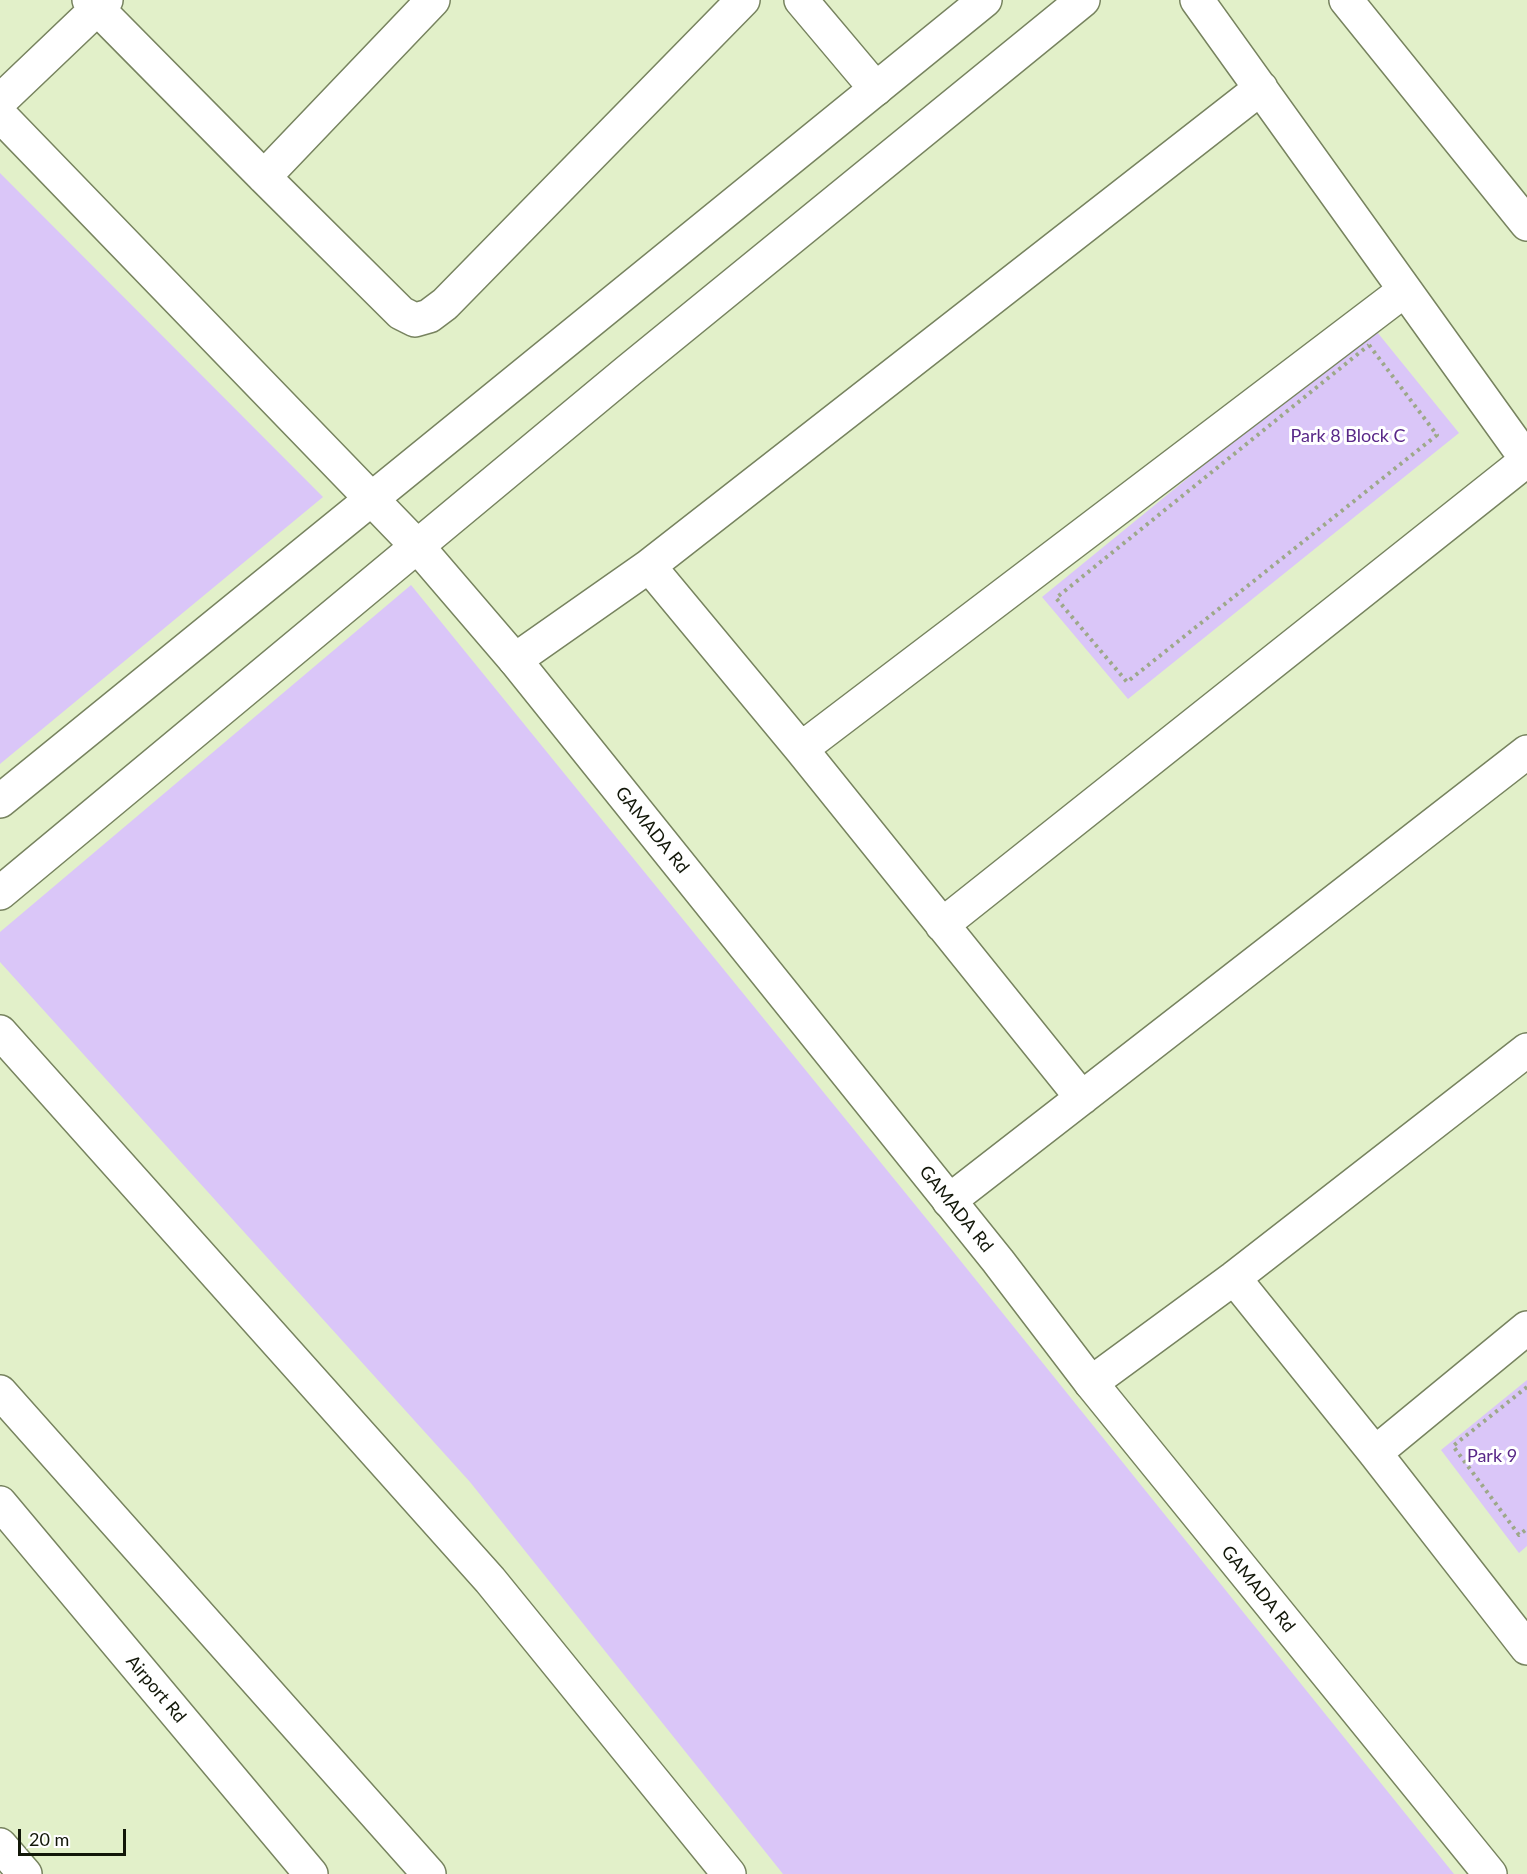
<!DOCTYPE html>
<html>
<head>
<meta charset="utf-8">
<style>
  body { margin:0 }
  #map { position:relative; width:1527px; height:1874px; overflow:hidden; background:#e2f0c9; font-family:Lato,sans-serif }
  canvas { display:block }
  .scale { position:absolute; left:18px; top:1829px; width:108px; height:27px; box-sizing:border-box; border:3px solid #121709; border-top:0; padding-left:8px; font-size:18px; line-height:21px; white-space:nowrap; color:#121709; -webkit-text-stroke:4px #fff; paint-order:stroke }
</style>
</head>
<body>
<div id="map">
<canvas width="1527" height="1874"></canvas>
<div class="scale">20 m</div>
</div>
<script>
const context = document.querySelector('canvas').getContext('2d');
context.lineJoin = 'round';
function fillPath(path, color) { context.fillStyle = color; context.fill(path, 'evenodd'); }
const poly = rows => new Path2D(rows.map(r => 'M' + r).join(''));
function strokePath(path, color, width, dash) { context.strokeStyle = color; context.lineWidth = width; context.lineCap = dash ? 'butt' : 'round'; context.setLineDash(dash || []); context.stroke(path); }
function write(font, color, halo, rows, align = 'center') {
  context.font = font + ' Lato,sans-serif'; context.lineWidth = 6; context.setLineDash([]); context.textBaseline = 'middle'; context.strokeStyle = halo; context.fillStyle = color; for (const [text, x, y, turn = 0] of rows) {
    context.save(); context.translate(x, y); context.rotate((+turn || 0) * Math.PI / 180); context.textAlign = isNaN(turn) ? turn : align; if (halo) context.strokeText(text, 0, 0); context.fillText(text, 0, 0); context.restore();
  }
}
fillPath(poly([
  [0,173,323,497,0,764],
  [1373,327,1459,433,1128,699,1042,597],
  [411,585,947,1244,1454,1874,783,1874,470,1482,0,962,0,932],
  [1527,1380,1527,1546,1519,1553,1441,1450]
]), '#dac6f8');
const street = poly([
  [89,0,264,177,401,313,415,320,429,316,445,304,743,0],
  [801,0,876,89],
  [1346,0,1527,224],
  [0,101,106,0],
  [0,115,418,547],
  [264,177,433,0],
  [649,566,1261,88],
  [515,660,649,566,801,749,1082,1098],
  [801,749,1405,290],
  [942,925,1527,460,1197,0],
  [949,1201,1527,752],
  [1234,1278,1375,1453,1527,1648],
  [1091,1383,1234,1278,1527,1050],
  [1375,1453,1527,1328]
]);
const secondary = poly([
  [418,547,515,660,998,1261,1091,1383,1490,1874],
  [0,801,985,0],
  [0,893,628,371,1083,0],
  [0,1032,490,1580,729,1874],
  [0,1845,25,1874]
]);
const primary = poly([
  [0,1392,429,1874],
  [0,1503,311,1874]
]);
strokePath(street, '#77835f', 36);
strokePath(secondary, '#77835f', 36);
strokePath(primary, '#77835f', 36);
strokePath(poly([
  [1369,345,1437,435,1127,682,1056,598,1369,345],
  [1527,1387,1453,1446,1519,1535,1527,1529]
]), '#9da889', 4, [3, 4.5]);
strokePath(street, '#fff', 33);
strokePath(secondary, '#fff', 33);
strokePath(primary, '#fff', 33);
write('18px', '#592888', '#fff', [
  ["Park 8 Block C",1348,436],
  ["Park 9",1492,1456]
]);
write('18px', '#121709', '#fff', [
  ["GAMADA Rd",652,830,51],
  ["GAMADA Rd",956,1209,51],
  ["GAMADA Rd",1258,1589,51],
  ["Airport Rd",156,1689,50]
]);
</script>
</body>
</html>
